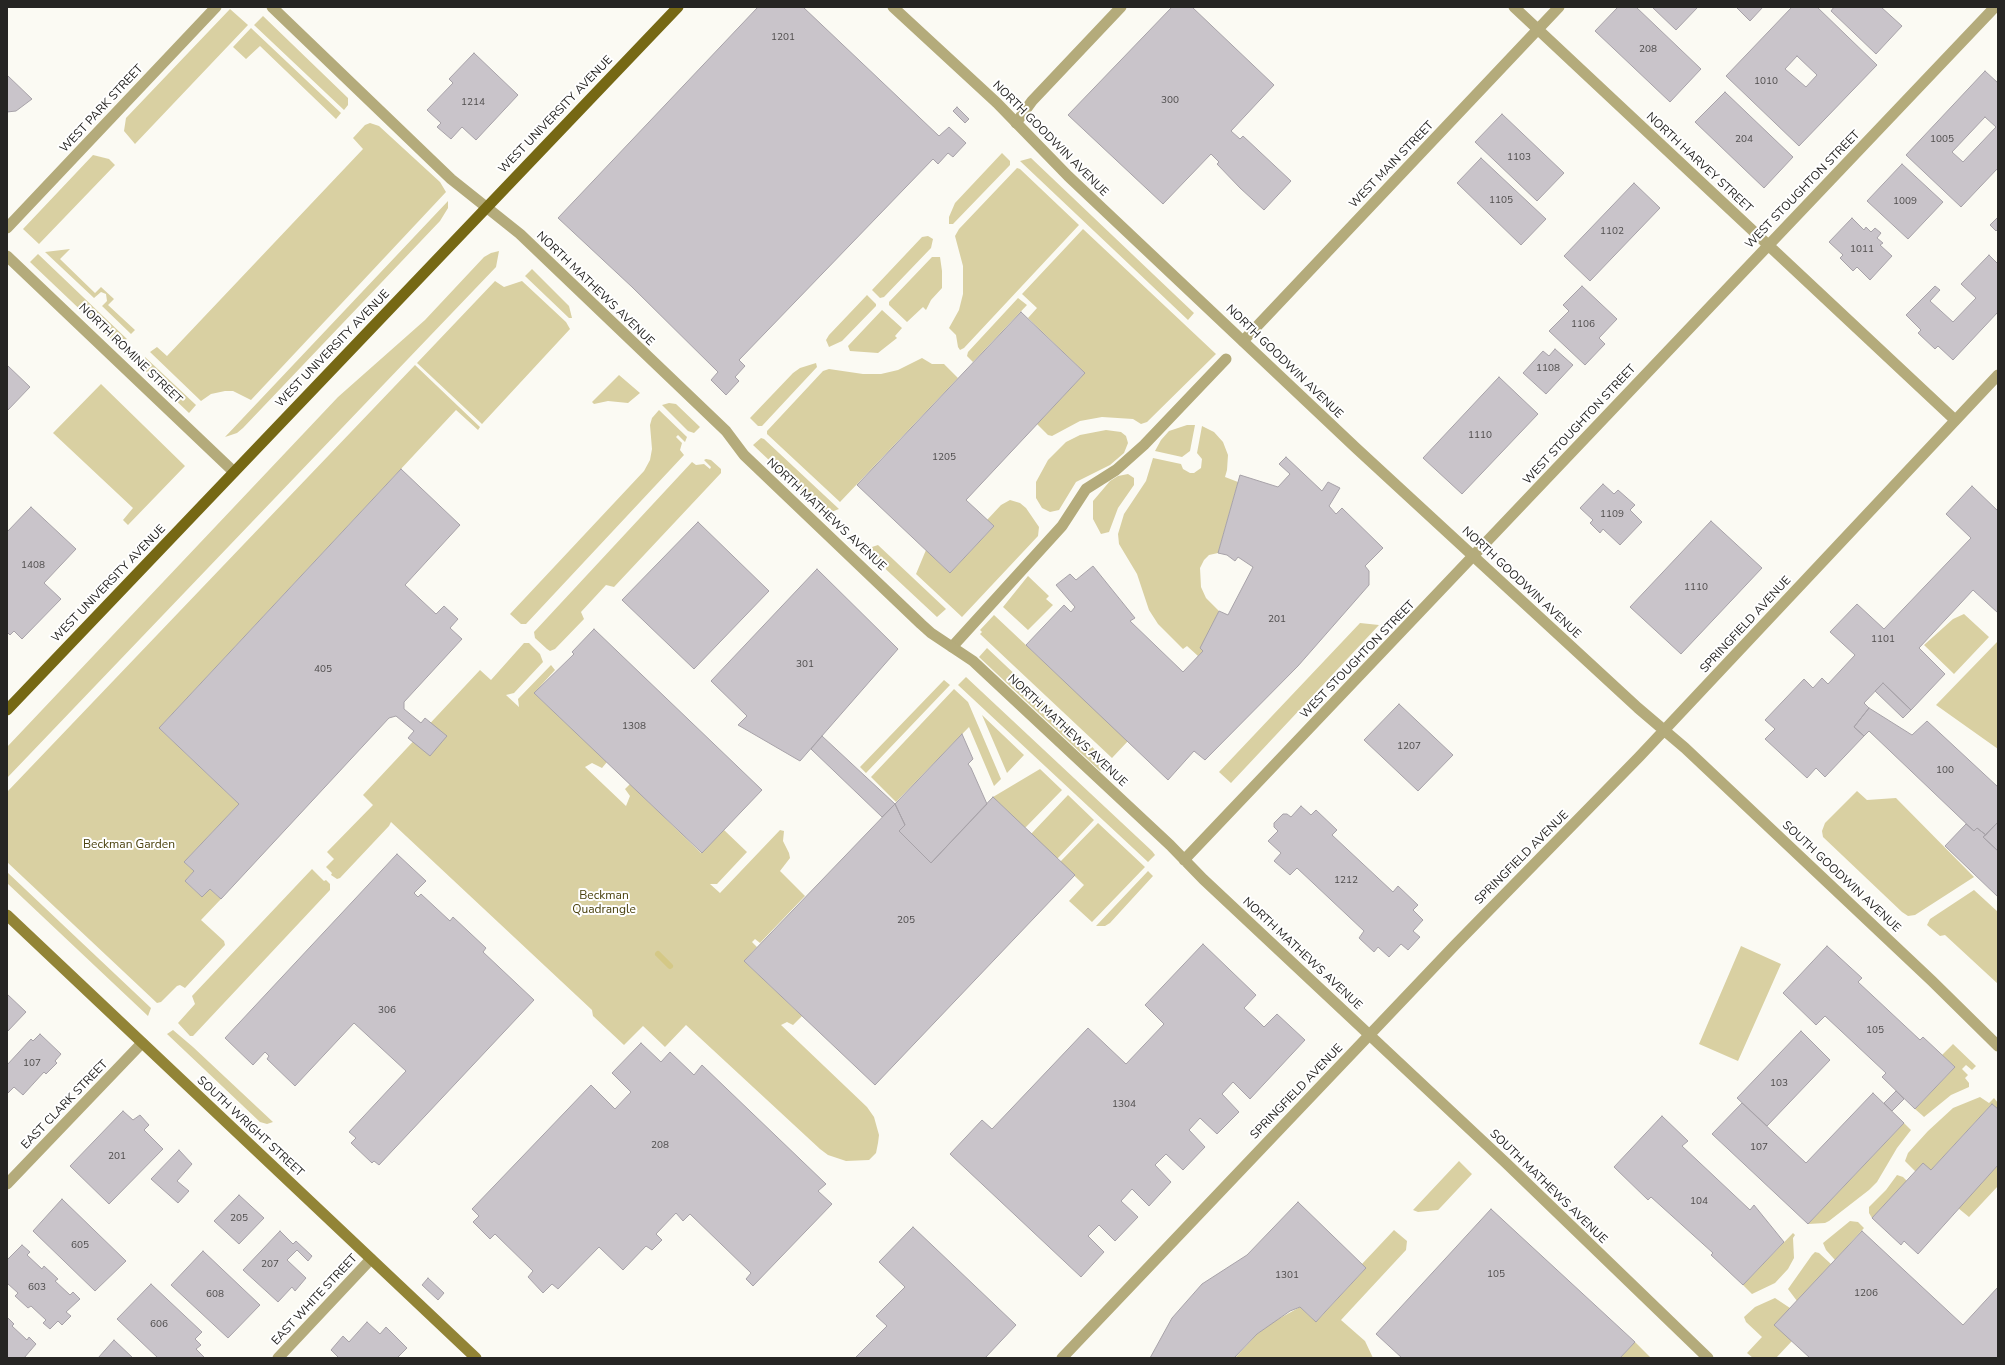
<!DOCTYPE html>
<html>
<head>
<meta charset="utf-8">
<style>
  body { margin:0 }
  #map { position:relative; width:2005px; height:1365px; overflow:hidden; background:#fbfaf3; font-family:"Nunito Sans",sans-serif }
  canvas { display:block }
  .frame { position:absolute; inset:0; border:8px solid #262523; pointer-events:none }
</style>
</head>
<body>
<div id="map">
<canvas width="2005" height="1365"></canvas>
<div class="frame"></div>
</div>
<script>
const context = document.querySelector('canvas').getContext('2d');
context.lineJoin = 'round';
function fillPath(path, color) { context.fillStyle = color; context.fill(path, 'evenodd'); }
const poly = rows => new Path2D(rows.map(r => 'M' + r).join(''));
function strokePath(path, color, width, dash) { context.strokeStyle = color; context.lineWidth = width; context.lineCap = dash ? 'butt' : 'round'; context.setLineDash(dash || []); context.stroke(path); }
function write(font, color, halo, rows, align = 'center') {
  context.font = font + ' "Nunito Sans",sans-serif'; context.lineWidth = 4; context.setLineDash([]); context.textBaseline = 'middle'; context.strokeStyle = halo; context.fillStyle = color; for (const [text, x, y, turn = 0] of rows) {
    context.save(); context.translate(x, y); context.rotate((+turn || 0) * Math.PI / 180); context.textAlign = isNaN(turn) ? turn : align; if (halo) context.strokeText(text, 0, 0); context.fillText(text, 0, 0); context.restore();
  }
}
fillPath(poly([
  [230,9,248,25,135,144,124,131,126,118],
  [263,16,348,98,348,105,344,110,254,25],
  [251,28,341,113,336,119,260,46,246,59,233,47],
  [370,123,379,126,440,182,446,192,251,400,233,391,225,391,211,394,201,401,150,352,157,347,167,356,363,149,353,138,365,125],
  [1002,153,1010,161,1010,165,953,224,949,224,949,217,955,203],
  [93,155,109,159,115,165,39,244,23,229],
  [1031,158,1194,313,1188,320,1020,161],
  [1017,168,1020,169,1079,225,964,348,960,350,958,347,956,335,949,328,959,310,963,294,963,266,955,236,959,229],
  [448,201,448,208,440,221,243,428,237,433,225,437],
  [1083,229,1216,354,1147,422,1141,424,1133,419,1102,417,1080,421,1052,436,1048,435,1037,424,1085,373,1028,318,1037,308,1022,294],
  [928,236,933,239,931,248,884,297,880,298,872,290,922,237],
  [70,249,60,259,95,293,101,287,114,299,108,305,135,330,131,334,102,306,107,301,106,294,101,292,94,298,45,252],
  [499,251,496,267,7,778,7,747,338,397,425,320,484,257,491,253],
  [38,254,127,339,119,342,111,339,30,262],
  [932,257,940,257,942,271,942,288,931,300,926,310,923,307,907,322,889,305,889,302],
  [532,269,569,306,572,318,569,318,525,276],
  [495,281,504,287,522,281,566,322,570,329,482,424,417,363],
  [867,295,876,304,876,306,842,341,829,347,826,340,829,335],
  [1018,298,1027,305,973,362,967,356,968,352],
  [882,310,902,328,895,336,897,338,878,353,850,351,848,346],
  [145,357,196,405,189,413,147,373,143,367],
  [922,358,932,364,944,364,958,378,840,502,767,434,767,431,823,371,829,369,863,374,881,374,898,370],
  [816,363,817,367,762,426,758,426,750,418,793,373,800,368],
  [415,365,480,427,478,430,456,410,159,728,239,804,184,862,194,871,185,881,202,897,210,889,221,899,201,920,224,941,225,945,185,988,180,985,177,986,161,1002,157,1003,7,862,7,792],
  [619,375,640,393,628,403,608,401,594,404,592,402],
  [101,384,185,466,128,525,123,520,133,508,53,433],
  [669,403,676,404,700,427,694,433,688,431,662,405],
  [659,410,687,437,685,442,678,435,676,437,682,443,680,450,684,455,526,624,521,624,510,614,644,471,650,460,652,449,650,425,652,418],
  [1187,425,1195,425,1190,451,1182,457,1155,451,1161,440,1169,431],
  [1202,426,1214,432,1223,442,1228,455,1227,470,1225,477,1238,482,1218,553,1209,555,1204,560,1200,568,1201,587,1206,598,1219,611,1201,648,1203,651,1198,656,1187,646,1183,649,1158,624,1149,610,1137,574,1119,544,1118,534,1124,514,1146,481,1153,458,1181,464,1183,469,1190,473,1194,473,1201,468,1202,459,1197,453],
  [1106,430,1121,432,1126,436,1128,443,1124,453,1110,465,1076,482,1059,510,1050,512,1042,508,1036,498,1036,482,1048,460,1066,442,1080,435],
  [761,438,764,439,839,509,831,512,822,510,753,445],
  [706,459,711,460,721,469,721,473,614,587,606,585,581,612,584,619,555,649,550,651,547,649,535,638,534,632,692,462,696,465,704,464,710,469,711,467,704,460],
  [1128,474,1134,478,1134,485,1118,508,1109,532,1101,534,1093,519,1093,501,1110,481,1118,476],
  [1010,500,1020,503,1026,508,1039,527,1038,536,962,617,916,574,926,550,950,573,994,526,987,520,1001,505],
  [878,545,946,609,937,617,877,561,872,547],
  [1028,576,1049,596,1046,599,1053,605,1028,630,1003,607],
  [1964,614,1989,637,1954,674,1924,645,1953,619],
  [994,615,1128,741,1112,758,980,634,982,632,980,630],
  [1360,623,1379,625,1231,783,1219,772],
  [1998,641,1998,749,1936,705],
  [524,643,529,643,540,654,543,662,514,693,506,695,519,707,518,699,551,665,555,670,534,693,607,762,602,768,592,763,585,767,626,806,630,796,625,789,630,784,701,853,724,830,747,852,717,884,710,884,720,893,780,830,784,831,783,841,789,853,790,858,780,871,805,896,760,943,755,939,752,942,757,947,744,961,802,1016,793,1025,787,1022,781,1025,867,1107,874,1117,879,1135,878,1143,876,1153,869,1160,846,1161,828,1155,820,1149,686,1025,665,1047,643,1026,624,1045,593,1016,592,1010,391,822,389,826,340,878,337,879,331,875,332,873,326,867,334,859,327,852,373,805,363,795,480,670,491,680],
  [987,648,1108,762,1100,771,979,657],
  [966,677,1152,851,1155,855,1148,862,958,685],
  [944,680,950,685,866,773,860,767],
  [954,689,968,702,1001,779,994,786,969,727,896,802,871,777],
  [982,715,1024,755,1007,773],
  [1040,769,1062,790,1025,828,993,797],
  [1857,791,1867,800,1896,798,1974,877,1915,915,1908,916,1902,912,1823,837,1822,831,1825,823],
  [1068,795,1094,820,1057,859,1031,834],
  [1098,823,1145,867,1092,922,1069,901,1084,885,1060,862],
  [312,869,324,881,326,880,330,884,330,890,193,1036,190,1036,178,1023,195,1004,192,996],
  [1148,871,1153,876,1110,923,1105,926,1096,926],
  [7,872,151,1008,148,1016,7,883],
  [1974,890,1998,912,1998,984,1945,935,1940,936,1927,925,1930,919],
  [1741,946,1781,964,1738,1061,1699,1044],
  [173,1030,193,1047,273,1122,267,1124,260,1122,167,1034],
  [1953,1044,1976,1066,1972,1070,1966,1065,1962,1069,1968,1075,1965,1078,1969,1083,1969,1087,1951,1095,1924,1117,1923,1116,1915,1109,1955,1067,1942,1055],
  [1980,1097,1989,1103,1994,1098,1998,1103,1998,1109,1992,1104,1931,1170,1916,1172,1905,1161,1908,1153,1928,1131,1953,1108],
  [1904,1123,1911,1130,1897,1148,1877,1182,1869,1190,1829,1221,1825,1223,1808,1224],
  [1459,1161,1472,1174,1441,1207,1438,1210,1418,1212,1413,1210],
  [1998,1165,1998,1186,1969,1217,1958,1208],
  [1897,1175,1903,1177,1907,1181,1872,1218,1869,1213,1869,1207,1886,1190],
  [1850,1221,1858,1222,1864,1228,1835,1260,1826,1250,1823,1243],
  [1394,1230,1407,1241,1406,1250,1341,1320,1365,1341,1373,1358,1235,1358,1257,1334,1273,1322,1300,1307,1316,1322,1366,1268,1362,1264],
  [1793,1233,1795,1235,1793,1238,1794,1258,1788,1269,1775,1283,1752,1294,1743,1285],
  [1815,1252,1819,1253,1831,1264,1797,1301,1788,1289,1812,1255],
  [1775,1298,1790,1308,1792,1341,1776,1358,1753,1358,1747,1353,1762,1337,1746,1322,1744,1317,1755,1307],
  [1635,1342,1651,1358,1620,1358]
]), '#d9d0a2');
strokePath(poly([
  [658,954,670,966]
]), '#d4c886', 6);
const building = poly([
  [758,7,803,7,939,136,949,127,966,143,953,157,948,153,938,164,933,159,739,360,745,366,735,377,739,381,726,395,711,380,718,372,632,287,558,218,758,7],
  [1172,7,1192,7,1274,85,1231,131,1240,139,1243,136,1291,181,1264,210,1240,188,1217,164,1219,162,1211,154,1163,204,1068,115,1172,7],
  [1618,7,1636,7,1701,69,1670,102,1595,31,1618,7],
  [1652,7,1698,7,1676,30,1652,7],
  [1736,7,1763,7,1750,21,1736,7],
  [1792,7,1817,7,1877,65,1799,146,1726,76,1792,7],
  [1797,56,1817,75,1806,87,1785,69,1797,56],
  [1834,7,1881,7,1902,26,1876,54,1831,11,1834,7],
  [474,53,518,95,476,140,462,127,451,139,437,127,441,123,427,110,453,83,449,79,474,53],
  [1985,71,1998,83,1998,168,1961,207,1906,155,1985,71],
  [1985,117,1996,127,1963,162,1952,152,1985,117],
  [7,75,32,99,16,111,7,112,7,75],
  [1725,92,1793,157,1764,188,1695,122,1725,92],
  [957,107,969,119,965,123,953,111,957,107],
  [1502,114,1564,173,1537,201,1475,142,1502,114],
  [1481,158,1546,219,1521,245,1457,183,1481,158],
  [1902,164,1943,202,1908,239,1867,201,1902,164],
  [1634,183,1660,208,1590,281,1564,256,1634,183],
  [1998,217,1998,229,1996,231,1990,225,1998,217],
  [1852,218,1864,230,1866,227,1871,232,1875,228,1881,233,1877,238,1883,243,1880,245,1892,256,1870,280,1857,267,1853,271,1840,258,1843,255,1829,242,1852,218],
  [1989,255,1998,264,1998,312,1953,360,1938,346,1935,349,1918,333,1921,330,1906,315,1935,286,1940,290,1930,301,1953,322,1976,298,1961,284,1989,255],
  [1582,286,1617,319,1599,338,1605,344,1585,365,1549,331,1569,311,1563,305,1582,286],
  [1021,312,1085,373,966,500,994,526,950,573,857,485,1021,312],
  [1555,349,1573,365,1546,394,1523,373,1543,351,1549,356,1555,349],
  [7,365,30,387,7,411,7,365],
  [1499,377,1538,414,1462,494,1423,458,1499,377],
  [1286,457,1322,491,1328,482,1340,488,1329,506,1336,514,1342,508,1383,548,1365,566,1369,571,1369,585,1298,666,1205,760,1194,751,1168,780,1026,645,1064,605,1071,612,1075,607,1056,585,1070,574,1076,580,1093,566,1135,618,1130,621,1183,672,1203,651,1200,648,1219,611,1228,615,1253,567,1238,557,1235,561,1227,555,1218,553,1240,475,1278,487,1290,474,1279,464,1286,457],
  [401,469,460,525,405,585,436,614,444,606,458,619,450,628,462,639,404,702,404,709,421,723,425,718,447,736,430,756,408,738,414,731,396,716,389,718,221,899,210,889,202,897,185,881,194,871,184,862,239,804,159,728,401,469],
  [1603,484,1614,494,1618,490,1635,505,1630,510,1642,522,1620,545,1603,529,1600,533,1590,523,1593,520,1580,508,1603,484],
  [1972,486,1998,511,1998,613,1973,590,1919,648,1945,674,1911,710,1883,683,1864,703,1869,708,1854,727,1864,736,1825,777,1816,768,1807,778,1765,739,1775,729,1765,720,1804,679,1813,688,1822,678,1828,684,1855,655,1830,632,1857,604,1884,629,1971,538,1946,514,1972,486],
  [31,507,76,549,44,583,61,599,22,639,14,631,10,635,7,632,7,532,31,507],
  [1711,521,1762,568,1681,654,1630,607,1711,521],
  [698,522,769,591,694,669,622,600,698,522],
  [817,569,898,649,800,761,738,725,747,716,711,681,817,569],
  [594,629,762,790,702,853,534,693,574,654,572,652,594,629],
  [1883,683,1911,710,1903,718,1875,691,1883,683],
  [1399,704,1453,755,1418,791,1364,740,1399,704],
  [1869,708,1912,735,1927,721,1998,787,1998,822,1986,835,1977,828,1974,831,1869,731,1864,736,1854,727,1869,708],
  [962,734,973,759,968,764,971,768,987,804,931,863,899,831,905,825,895,804,962,734],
  [822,736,895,804,882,817,811,749,822,736],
  [993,797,1075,875,875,1085,744,961,895,804,905,825,899,831,931,863,993,797],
  [1301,806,1311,815,1316,810,1337,830,1332,835,1393,892,1398,886,1418,905,1413,910,1423,920,1413,931,1420,937,1408,950,1401,944,1389,957,1378,947,1374,952,1359,938,1364,931,1297,868,1290,875,1274,861,1281,853,1268,841,1278,831,1274,827,1274,823,1283,814,1287,814,1291,817,1301,806],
  [1998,822,1998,851,1983,837,1998,822],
  [1966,824,1974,831,1977,828,1986,835,1983,837,1998,851,1998,897,1945,846,1966,824],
  [397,854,426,881,414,893,418,897,421,894,450,921,453,917,486,948,483,952,534,1000,379,1165,374,1161,372,1163,351,1143,356,1138,349,1132,406,1071,354,1023,295,1086,267,1059,269,1056,265,1052,253,1065,225,1038,397,854],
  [1203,944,1256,995,1244,1008,1258,1021,1264,1027,1277,1014,1305,1040,1250,1099,1233,1082,1222,1094,1239,1112,1217,1134,1200,1118,1189,1130,1205,1147,1183,1170,1166,1154,1155,1165,1171,1182,1149,1206,1132,1189,1121,1201,1138,1217,1115,1241,1099,1225,1088,1236,1104,1252,1081,1277,950,1154,982,1120,992,1129,1088,1028,1126,1064,1164,1024,1145,1005,1203,944],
  [1827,946,1862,978,1858,982,1920,1040,1923,1037,1955,1067,1915,1109,1882,1077,1886,1073,1825,1016,1816,1025,1783,993,1827,946],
  [7,994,26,1012,7,1032,7,994],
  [1801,1031,1830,1060,1767,1126,1737,1098,1801,1031],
  [40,1034,61,1054,55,1061,57,1063,46,1074,44,1072,23,1095,14,1087,7,1094,7,1065,31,1039,33,1041,40,1034],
  [641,1043,661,1062,670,1052,694,1075,702,1065,826,1184,818,1191,832,1204,753,1286,746,1279,751,1273,690,1214,683,1221,676,1213,656,1234,662,1240,652,1250,646,1246,623,1270,599,1247,558,1289,552,1284,543,1293,528,1277,533,1271,495,1234,490,1239,473,1222,479,1216,472,1209,591,1085,615,1109,631,1092,612,1073,641,1043],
  [1896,1091,1904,1099,1892,1111,1884,1103,1896,1091],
  [1873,1093,1904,1123,1808,1224,1712,1134,1742,1103,1806,1163,1873,1093],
  [1992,1104,1998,1109,1998,1165,1918,1254,1904,1241,1901,1245,1872,1218,1923,1163,1931,1170,1992,1104],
  [123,1111,133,1120,140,1115,149,1125,144,1130,163,1149,109,1204,70,1166,123,1111],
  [1662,1116,1688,1141,1682,1146,1750,1210,1754,1205,1784,1242,1743,1285,1711,1255,1713,1253,1651,1197,1648,1200,1614,1167,1662,1116],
  [179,1150,192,1164,177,1181,189,1191,178,1203,151,1179,179,1150],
  [239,1195,264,1218,239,1244,214,1221,239,1195],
  [62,1199,126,1261,95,1291,33,1231,62,1199],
  [1298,1202,1366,1268,1325,1312,1316,1322,1300,1307,1290,1311,1257,1334,1234,1358,1150,1358,1172,1318,1202,1284,1247,1255,1298,1202],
  [1491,1209,1635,1342,1620,1358,1402,1358,1376,1334,1491,1209],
  [913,1227,1016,1325,985,1358,855,1358,887,1326,876,1316,905,1287,879,1262,913,1227],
  [280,1231,293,1244,296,1241,312,1256,308,1261,297,1250,287,1260,306,1278,295,1291,292,1287,278,1302,243,1270,280,1231],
  [1862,1231,1963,1325,1998,1287,1998,1358,1810,1358,1774,1325,1862,1231],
  [22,1245,30,1252,27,1255,42,1269,44,1266,58,1279,55,1281,70,1295,73,1292,80,1299,66,1312,71,1316,62,1325,58,1321,50,1329,43,1323,46,1320,31,1306,28,1308,15,1296,18,1293,7,1283,7,1260,22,1245],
  [203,1251,260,1305,228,1338,171,1285,203,1251],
  [428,1278,444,1293,438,1300,422,1285,428,1278],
  [151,1284,202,1332,195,1339,201,1345,196,1349,205,1358,158,1358,117,1319,151,1284],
  [7,1317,14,1324,12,1326,27,1340,29,1337,36,1344,24,1358,7,1358,7,1317],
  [367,1322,380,1334,386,1327,407,1348,397,1358,339,1358,331,1350,343,1336,349,1342,367,1322],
  [114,1340,133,1358,98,1358,114,1340]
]);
fillPath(building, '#c9c4ca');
strokePath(building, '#a7a2a8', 1);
strokePath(poly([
  [952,647,1062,526,1086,489,1116,470,1144,445,1226,359]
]), '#b4ab7b', 11);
strokePath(poly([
  [272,7,451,179,520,234,726,431,744,455,921,624,931,633,973,661,1170,845,1203,879,1506,1163,1708,1358],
  [1514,7,1955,420],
  [1016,123,1032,101,1121,7],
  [7,228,216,7],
  [7,256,234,472],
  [1243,341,1559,7],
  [1184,860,1995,7],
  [7,1184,142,1043]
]), '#b4ab7b', 11);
strokePath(poly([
  [893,7,997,103,1068,176,1356,448,1638,708,1685,748,1932,981,1998,1046],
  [278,1358,371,1259],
  [1062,1358,1455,945,1639,757,1998,375]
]), '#b4ab7b', 11);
strokePath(poly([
  [7,915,476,1358]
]), '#928436', 11);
strokePath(poly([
  [7,710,678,7]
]), '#766814', 11);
write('10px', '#4f4d4d', null, [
  ["1201",783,38],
  ["208",1648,50],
  ["1010",1766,82],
  ["300",1170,101],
  ["1214",473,103],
  ["204",1744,140],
  ["1005",1942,140],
  ["1103",1519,158],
  ["1105",1501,201],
  ["1009",1905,202],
  ["1102",1612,232],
  ["1011",1862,250],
  ["1106",1583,325],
  ["1108",1548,369],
  ["1110",1480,436],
  ["1205",944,458],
  ["1109",1612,515],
  ["1408",33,566],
  ["1110",1696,588],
  ["201",1277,620],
  ["1101",1883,640],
  ["301",805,665],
  ["405",323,670],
  ["1308",634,727],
  ["1207",1409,747],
  ["100",1945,771],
  ["1212",1346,881],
  ["205",906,921],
  ["306",387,1011],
  ["105",1875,1031],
  ["107",32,1064],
  ["103",1779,1084],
  ["1304",1124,1105],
  ["208",660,1146],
  ["107",1759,1148],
  ["201",117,1157],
  ["104",1699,1202],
  ["205",239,1219],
  ["605",80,1246],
  ["207",270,1265],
  ["105",1496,1275],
  ["1301",1287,1276],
  ["603",37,1288],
  ["1206",1866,1294],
  ["608",215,1295],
  ["606",159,1325]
]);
write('12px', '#262523', '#fff', [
  ["WEST PARK STREET",102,109,-47],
  ["WEST UNIVERSITY AVENUE",556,115,-46],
  ["NORTH GOODWIN AVENUE",1050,139,45],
  ["NORTH HARVEY STREET",1699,163,43],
  ["WEST MAIN STREET",1392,165,-46],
  ["WEST STOUGHTON STREET",1803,190,-46],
  ["NORTH MATHEWS AVENUE",595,289,44],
  ["WEST UNIVERSITY AVENUE",333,349,-46],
  ["NORTH ROMINE STREET",130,354,44],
  ["NORTH GOODWIN AVENUE",1284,362,44],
  ["WEST STOUGHTON STREET",1580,425,-47],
  ["NORTH MATHEWS AVENUE",826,515,43],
  ["NORTH GOODWIN AVENUE",1521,583,43],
  ["WEST UNIVERSITY AVENUE",109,584,-46],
  ["SPRINGFIELD AVENUE",1746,625,-47],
  ["WEST STOUGHTON STREET",1358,660,-46],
  ["NORTH MATHEWS AVENUE",1067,731,43],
  ["SPRINGFIELD AVENUE",1522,858,-45],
  ["SOUTH GOODWIN AVENUE",1841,877,43],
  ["NORTH MATHEWS AVENUE",1302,954,43],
  ["SPRINGFIELD AVENUE",1297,1092,-46],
  ["EAST CLARK STREET",65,1105,-46],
  ["SOUTH WRIGHT STREET",250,1127,43],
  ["SOUTH MATHEWS AVENUE",1548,1187,44],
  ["EAST WHITE STREET",315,1300,-47]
]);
write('12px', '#4a410d', '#fff', [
  ["Beckman Garden",129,845],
  ["Beckman",604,896],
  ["Quadrangle",604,910]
]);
</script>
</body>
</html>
